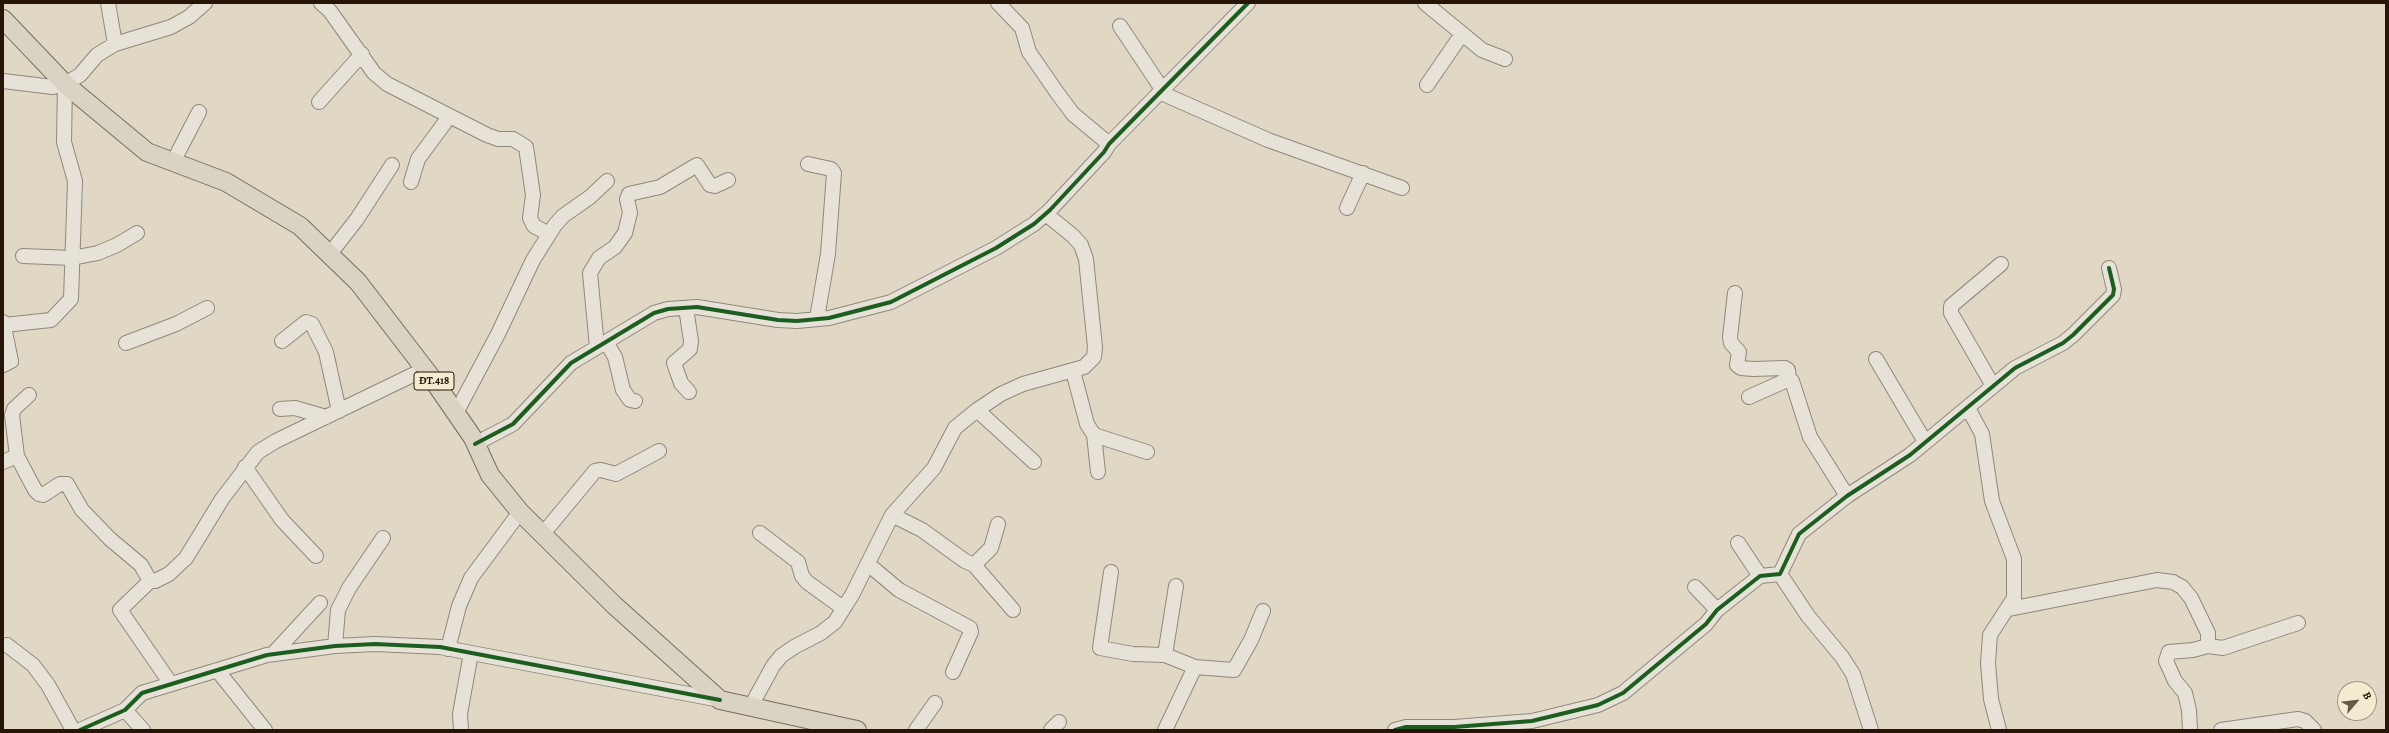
<!DOCTYPE html>
<html>
<head>
<meta charset="utf-8">
<style>
  body { margin:0 }
  #map { position:relative; width:2389px; height:733px; overflow:hidden; background:#e0d8c4; font-family:Alegreya,serif }
  canvas { display:block }
  .frame { position:absolute; inset:0; border:4px solid #261507; pointer-events:none }
  .north { position:absolute; left:2337px; top:681px; width:40px; height:40px; box-sizing:border-box; background:#f3ead0; border:1px solid #a19580; border-radius:50%; rotate:62deg; font-size:11px; font-weight:700; line-height:16px; text-align:center; color:#261507 }
  .north::after { content:''; display:block; margin:auto; width:14px; height:18px; background:#675949; clip-path:polygon(50% 0,100% 100%,50% 72%,0 100%) }
</style>
</head>
<body>
<div id="map">
<canvas width="2389" height="733"></canvas>
<div class="frame"></div>
<div class="north">B</div>
</div>
<script>
const context = document.querySelector('canvas').getContext('2d');
context.lineJoin = 'round';
const poly = rows => new Path2D(rows.map(r => 'M' + r).join(''));
function strokePath(path, color, width, dash) { context.strokeStyle = color; context.lineWidth = width; context.lineCap = dash ? 'butt' : 'round'; context.setLineDash(dash || []); context.stroke(path); }
function write(font, color, halo, rows, align = 'center') {
  context.font = font + ' Alegreya,serif'; context.lineWidth = 3; context.setLineDash([]); context.textBaseline = 'middle'; context.strokeStyle = halo; context.fillStyle = color; for (const [text, x, y, turn = 0] of rows) {
    context.save(); context.translate(x, y); context.rotate((+turn || 0) * Math.PI / 180); context.textAlign = isNaN(turn) ? turn : align; if (halo) context.strokeText(text, 0, 0); context.fillText(text, 0, 0); context.restore();
  }
}
const minor = poly([
  [108,3,115,44],
  [321,3,330,11,374,73,387,84,487,135,498,139,513,139,526,147,533,195,530,218,534,226,549,234],
  [998,3,1022,28,1029,52,1058,94,1073,114,1109,144],
  [1425,3,1482,50,1505,59],
  [1120,26,1162,89],
  [3,81,53,87,65,84,80,75,97,55,115,44,171,27,189,17,205,3],
  [1427,85,1462,34],
  [1159,92,1268,140,1402,188],
  [319,102,362,54],
  [173,162,199,112],
  [808,164,831,169,834,173,828,254,817,318],
  [411,182,418,159,449,117],
  [1347,208,1363,173],
  [329,255,357,219,392,165],
  [23,256,72,258,98,253,117,245,137,233],
  [1735,293,1730,337,1731,343,1739,352,1737,365,1741,368,1753,369,1785,368,1788,370,1789,379],
  [686,308,691,341,690,349,674,363,681,383,689,392],
  [3,322,11,361,3,365],
  [4,325,51,320,71,299,75,181,64,142,65,84],
  [282,341,306,322,312,324,326,352,339,411],
  [606,342,615,357,623,390,630,400,635,401],
  [126,343,176,324,207,308],
  [597,347,590,273,599,258,615,247,625,233,630,213,627,199,629,194,660,187,697,165,710,185,715,186,728,180],
  [1876,359,1924,440],
  [1073,371,1087,424,1094,435,1147,452],
  [1993,386,1951,313,1951,306,2001,264],
  [29,395,14,409,12,415,17,456,35,490,39,494,43,495,60,484,67,484,82,510,110,539,141,565,150,581,155,581,169,574,186,558,222,499,258,452,276,441,425,369],
  [1749,397,1787,380,1792,381,1810,437,1847,496],
  [1968,408,1982,434,1992,501,2014,559,2014,598,1990,635,1988,663,1991,699,1999,730],
  [280,409,295,408,326,417],
  [977,410,1034,462],
  [456,413,498,334,533,260,555,225,563,216,590,197,607,181],
  [1094,435,1098,472],
  [475,444,513,424,571,363,654,313,668,309,697,307,778,320,797,321,829,318,891,302,996,248,1034,224,1050,210,1104,152,1109,144,1248,3],
  [3,462,17,456],
  [245,467,282,520,316,556],
  [892,515,922,530,965,561,974,565,991,548,998,524],
  [760,533,798,562,802,576,807,582,843,608],
  [542,535,595,471,601,470,616,474,659,451],
  [1738,543,1760,576],
  [868,564,899,590,970,628,971,632,953,672],
  [974,565,1013,610],
  [1111,572,1100,648,1133,654,1165,655,1195,667],
  [1780,574,1808,616,1842,657,1853,674,1871,730],
  [150,581,120,610,171,684],
  [1695,587,1717,610],
  [2009,609,2157,580,2173,582,2182,587,2191,598,2208,633,2208,646],
  [7,645,33,665,48,685,73,730],
  [335,646,338,610,349,588,383,538],
  [448,649,459,606,471,578,520,512],
  [273,654,320,603],
  [1165,655,1176,586],
  [217,670,265,730],
  [751,706,773,666,781,656,794,647,821,633,835,622,852,595,892,515,934,468,955,428,977,410,1001,394,1023,384,1084,367,1094,357,1095,347,1086,259,1081,245,1073,236,1046,214],
  [125,710,143,730],
  [80,730,125,710,142,693,267,655,335,646,375,644,440,647,720,700],
  [461,730,460,714,471,653],
  [916,730,935,703],
  [1051,730,1059,722],
  [1165,730,1195,667,1234,670,1251,640,1263,611],
  [1395,730,1406,727,1454,727,1532,721,1598,705,1623,693,1706,624,1717,610,1760,576,1780,574,1799,534,1847,496,1910,455,2015,368,2063,343,2073,335,2113,295,2114,289,2109,268],
  [2190,730,2189,710,2185,693,2175,681,2166,661,2169,652,2193,650,2208,646,2223,648,2298,623],
  [2221,730,2298,719,2305,721,2314,730]
]);
const major = poly([
  [3,19,65,84,147,152,226,182,300,226,358,282,431,377,473,438,490,475,520,512,614,605,720,700,857,730]
]);
strokePath(minor, '#8f887b', 16);
strokePath(major, '#746d62', 20);
strokePath(minor, '#e7e2d8', 14);
strokePath(major, '#dad3c3', 18);
strokePath(poly([
  [475,444,513,424,571,363,654,313,668,309,697,307,778,320,797,321,829,318,891,302,996,248,1034,224,1050,210,1104,152,1109,144,1248,3],
  [80,730,125,710,142,693,267,655,335,646,375,644,440,647,720,700],
  [1395,730,1406,727,1454,727,1532,721,1598,705,1623,693,1706,624,1717,610,1760,576,1780,574,1799,534,1847,496,1910,455,2015,368,2063,343,2073,335,2113,295,2114,289,2109,268]
]), '#1b5e20', 4);
for (const [x, y, w] of [
  [434,381,40]
]) { const box = new Path2D(); box.roundRect(x - w / 2, y - 9, w, 18, 3); context.fillStyle = '#f3ead0'; context.fill(box); strokePath(box, '#261507', 1); }
write('bold 11px', '#261507', null, [
  ["ĐT.418",434,381]
]);
</script>
</body>
</html>
